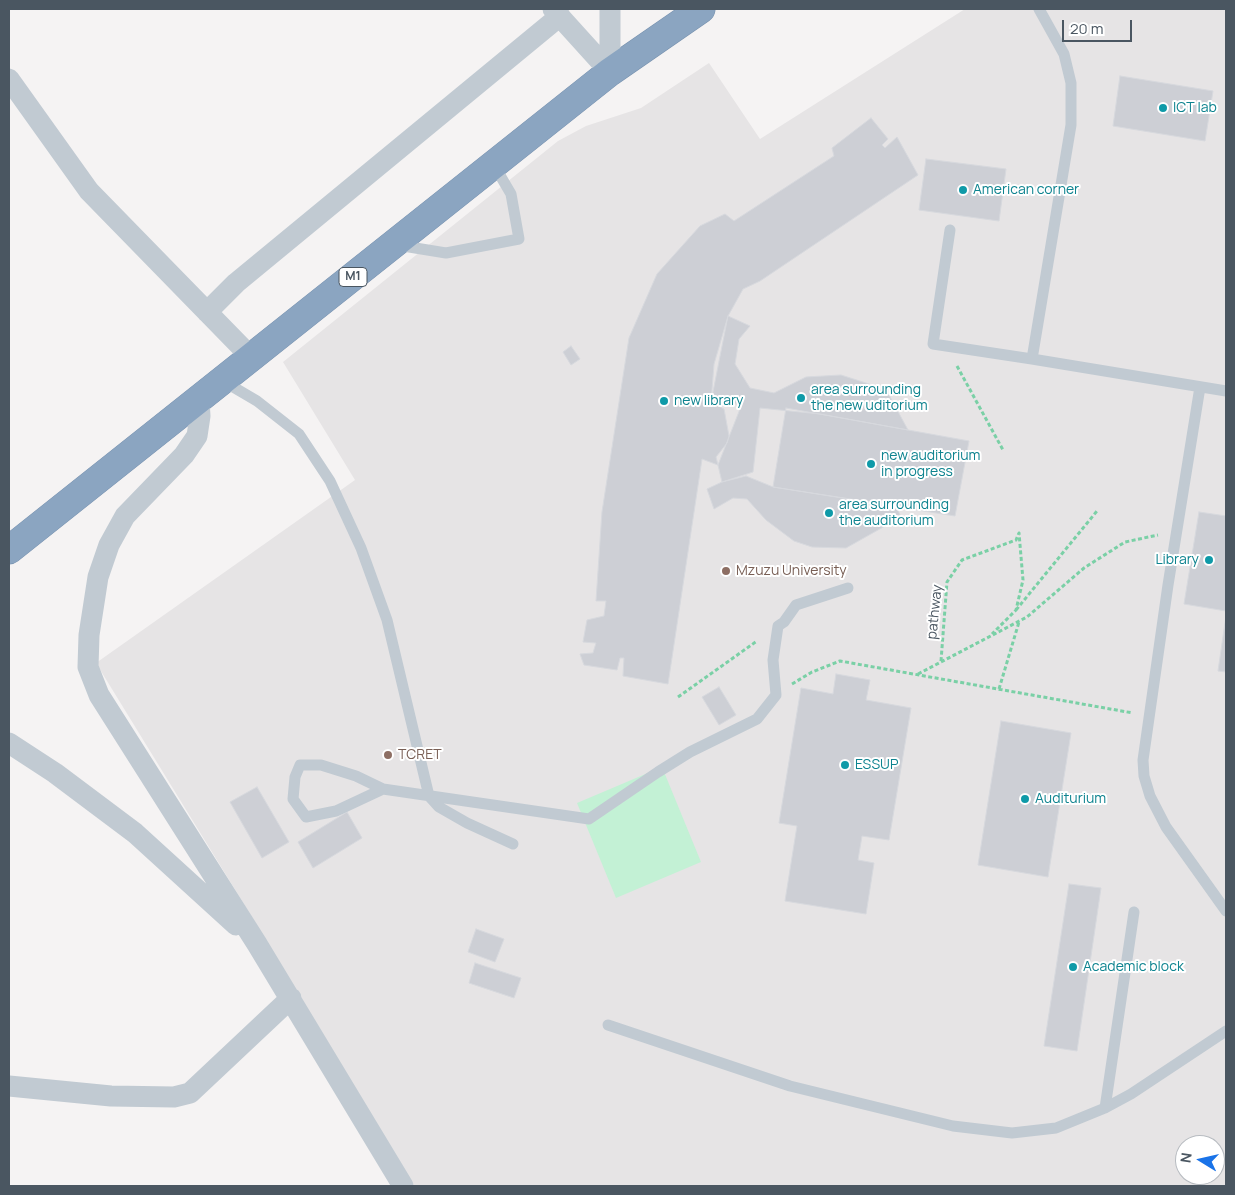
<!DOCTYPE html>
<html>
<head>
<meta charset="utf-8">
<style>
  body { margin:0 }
  #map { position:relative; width:1235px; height:1195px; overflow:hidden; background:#f5f3f3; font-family:Manrope,sans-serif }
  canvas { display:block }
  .frame { position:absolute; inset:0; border:10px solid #4a5661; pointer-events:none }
  .north { position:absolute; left:1175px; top:1135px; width:50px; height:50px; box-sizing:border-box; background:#fff; border:1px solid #b7bbc0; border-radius:50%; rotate:279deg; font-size:14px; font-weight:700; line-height:20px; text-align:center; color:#4a5661 }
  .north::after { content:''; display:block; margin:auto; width:18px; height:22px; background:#1a73e8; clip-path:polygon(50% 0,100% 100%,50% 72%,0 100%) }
  .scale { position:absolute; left:1062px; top:20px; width:70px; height:22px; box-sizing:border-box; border:2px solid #4a5661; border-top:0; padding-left:6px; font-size:15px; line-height:18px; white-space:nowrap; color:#4a5661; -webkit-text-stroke:4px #fff; paint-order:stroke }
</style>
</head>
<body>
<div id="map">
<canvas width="1235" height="1195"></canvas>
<div class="frame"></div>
<div class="north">N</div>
<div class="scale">20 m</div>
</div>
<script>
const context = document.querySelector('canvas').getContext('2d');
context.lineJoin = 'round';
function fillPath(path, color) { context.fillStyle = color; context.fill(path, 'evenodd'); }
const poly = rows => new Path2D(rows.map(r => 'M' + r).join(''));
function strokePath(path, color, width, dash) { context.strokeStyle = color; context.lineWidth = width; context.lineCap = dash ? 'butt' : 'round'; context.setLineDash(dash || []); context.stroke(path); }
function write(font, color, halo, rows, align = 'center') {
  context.font = font + ' Manrope,sans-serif'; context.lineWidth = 4; context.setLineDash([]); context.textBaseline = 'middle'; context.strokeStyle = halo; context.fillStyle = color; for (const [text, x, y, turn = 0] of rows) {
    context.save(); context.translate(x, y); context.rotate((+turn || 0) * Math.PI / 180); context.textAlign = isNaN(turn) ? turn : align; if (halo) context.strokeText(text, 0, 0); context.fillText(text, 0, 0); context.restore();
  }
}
fillPath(poly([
  [965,9,1226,9,1226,1186,412,1186,269,945,96,663,355,480,283,362,558,141,586,126,641,108,709,63,760,139],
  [1185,1145,1215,1145,1215,1175,1185,1175]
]), '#e6e4e5');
fillPath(poly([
  [662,767,701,862,616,898,577,803]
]), '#c3f1d5');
const building = poly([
  [1120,76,1213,91,1205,141,1113,126,1120,76],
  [871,118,888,139,882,145,885,148,897,137,918,175,760,281,743,289,728,316,714,364,711,402,724,409,729,436,727,443,716,457,718,465,702,459,668,684,623,676,624,658,620,658,617,670,584,665,580,654,593,653,596,643,583,642,587,620,604,616,606,601,596,601,602,512,629,338,657,274,700,226,725,214,734,221,834,156,832,148,871,118],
  [926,159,1006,169,999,221,919,210,926,159],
  [728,316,750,326,739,339,735,364,750,388,774,393,806,377,841,375,872,385,889,395,908,430,820,414,760,408,753,472,722,482,718,465,742,404,718,403,711,402,728,316],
  [571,346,580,359,571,365,563,352,571,346],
  [786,408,969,441,955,516,773,487,786,408],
  [746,476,773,487,896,506,901,517,846,548,812,547,794,541,766,520,747,499,733,498,714,509,707,489,722,482,746,476],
  [1199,512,1226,516,1226,611,1184,604,1199,512],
  [1226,616,1226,672,1218,671,1226,616],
  [836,674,870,680,866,700,911,708,889,840,862,836,858,860,874,863,866,914,785,901,797,826,779,823,801,688,833,694,836,674],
  [719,687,736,715,719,725,702,697,719,687],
  [1001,721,1071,733,1048,877,978,865,1001,721],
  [257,787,289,842,262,858,230,802,257,787],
  [347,812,362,838,313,868,298,842,347,812],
  [1069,884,1101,888,1077,1051,1044,1046,1069,884],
  [476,929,504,939,495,962,468,952,476,929],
  [475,963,521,978,514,998,469,983,475,963]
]);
fillPath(building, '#cdcfd5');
strokePath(building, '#d7d9de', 1);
const highway = poly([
  [9,550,610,72,701,9]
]);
strokePath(highway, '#7690ad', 29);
strokePath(poly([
  [957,366,1003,450],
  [1016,610,1097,511],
  [941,661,947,582,962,560,1016,540,1019,533,1023,580,1016,610,992,634],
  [918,674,1027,617,1084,568,1125,542,1158,535],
  [792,684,812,672,840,661,1133,713],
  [999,689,1019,622],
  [678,697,757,641]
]), '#7ad0a6', 3, [4, 2.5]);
strokePath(poly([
  [1039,9,1064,54,1071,83,1071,125,1032,359,1226,391],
  [950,230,933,344,1032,359],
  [397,245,446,253,519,239,511,194,494,165],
  [223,381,257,401,299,434,330,481,361,548,387,620,429,796,439,807,467,823,513,844],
  [1200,387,1168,585,1143,760,1144,776,1150,796,1166,827,1226,911],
  [383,789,356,776,321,765,300,765,295,777,293,799,306,817,336,811,383,789,589,819,658,772,690,752,757,719,776,695,773,660,778,626,784,622,796,605,848,588],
  [608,1025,790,1086,953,1126,1012,1133,1056,1128,1105,1108,1131,1094,1226,1031],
  [1105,1108,1134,912]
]), '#c1cad2', 11);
strokePath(poly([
  [553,9,610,72],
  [610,9,610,72],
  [9,79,89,191,252,358],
  [207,312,236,283,560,16],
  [199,401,200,416,197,436,184,455,125,516,109,545,98,577,89,635,88,667,99,695,257,944,403,1186],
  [9,743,55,773,135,833,236,925],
  [9,1086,111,1096,174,1097,190,1093,291,998]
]), '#c1cad2', 21);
strokePath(highway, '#8ba5c1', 28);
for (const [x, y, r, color] of [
  [1163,108,5,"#0f9aa8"],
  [963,190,5,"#0f9aa8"],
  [801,398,5,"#0f9aa8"],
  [664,401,5,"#0f9aa8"],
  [871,464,5,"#0f9aa8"],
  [829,513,5,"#0f9aa8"],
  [1209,560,5,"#0f9aa8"],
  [726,571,5,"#8d6e63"],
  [388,755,5,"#8d6e63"],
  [845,765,5,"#0f9aa8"],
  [1025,799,5,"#0f9aa8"],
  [1073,967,5,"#0f9aa8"]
]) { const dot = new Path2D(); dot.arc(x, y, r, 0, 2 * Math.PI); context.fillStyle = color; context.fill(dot); strokePath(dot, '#fff', 2); }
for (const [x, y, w] of [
  [353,277,28]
]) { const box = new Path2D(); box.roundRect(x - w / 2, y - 9.5, w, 19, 4); context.fillStyle = '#fff'; context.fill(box); strokePath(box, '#4a5661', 1); }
write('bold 12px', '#4a5661', null, [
  ["M1",353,277]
]);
write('14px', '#0d838f', '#fff', [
  ["ICT lab",1173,108],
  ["American corner",973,190],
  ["area surrounding",811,390],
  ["the new uditorium",811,406],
  ["new library",674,401],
  ["new auditorium",881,456],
  ["in progress",881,472],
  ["area surrounding",839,505],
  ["the auditorium",839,521],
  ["Library",1199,560,"right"],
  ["ESSUP",855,765],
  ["Auditurium",1035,799],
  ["Academic block",1083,967]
], 'left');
write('14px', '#785e54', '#fff', [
  ["Mzuzu University",736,571],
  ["TCRET",398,755]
], 'left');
write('14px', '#4a5661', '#fff', [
  ["pathway",935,612,-84]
]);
</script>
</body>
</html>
